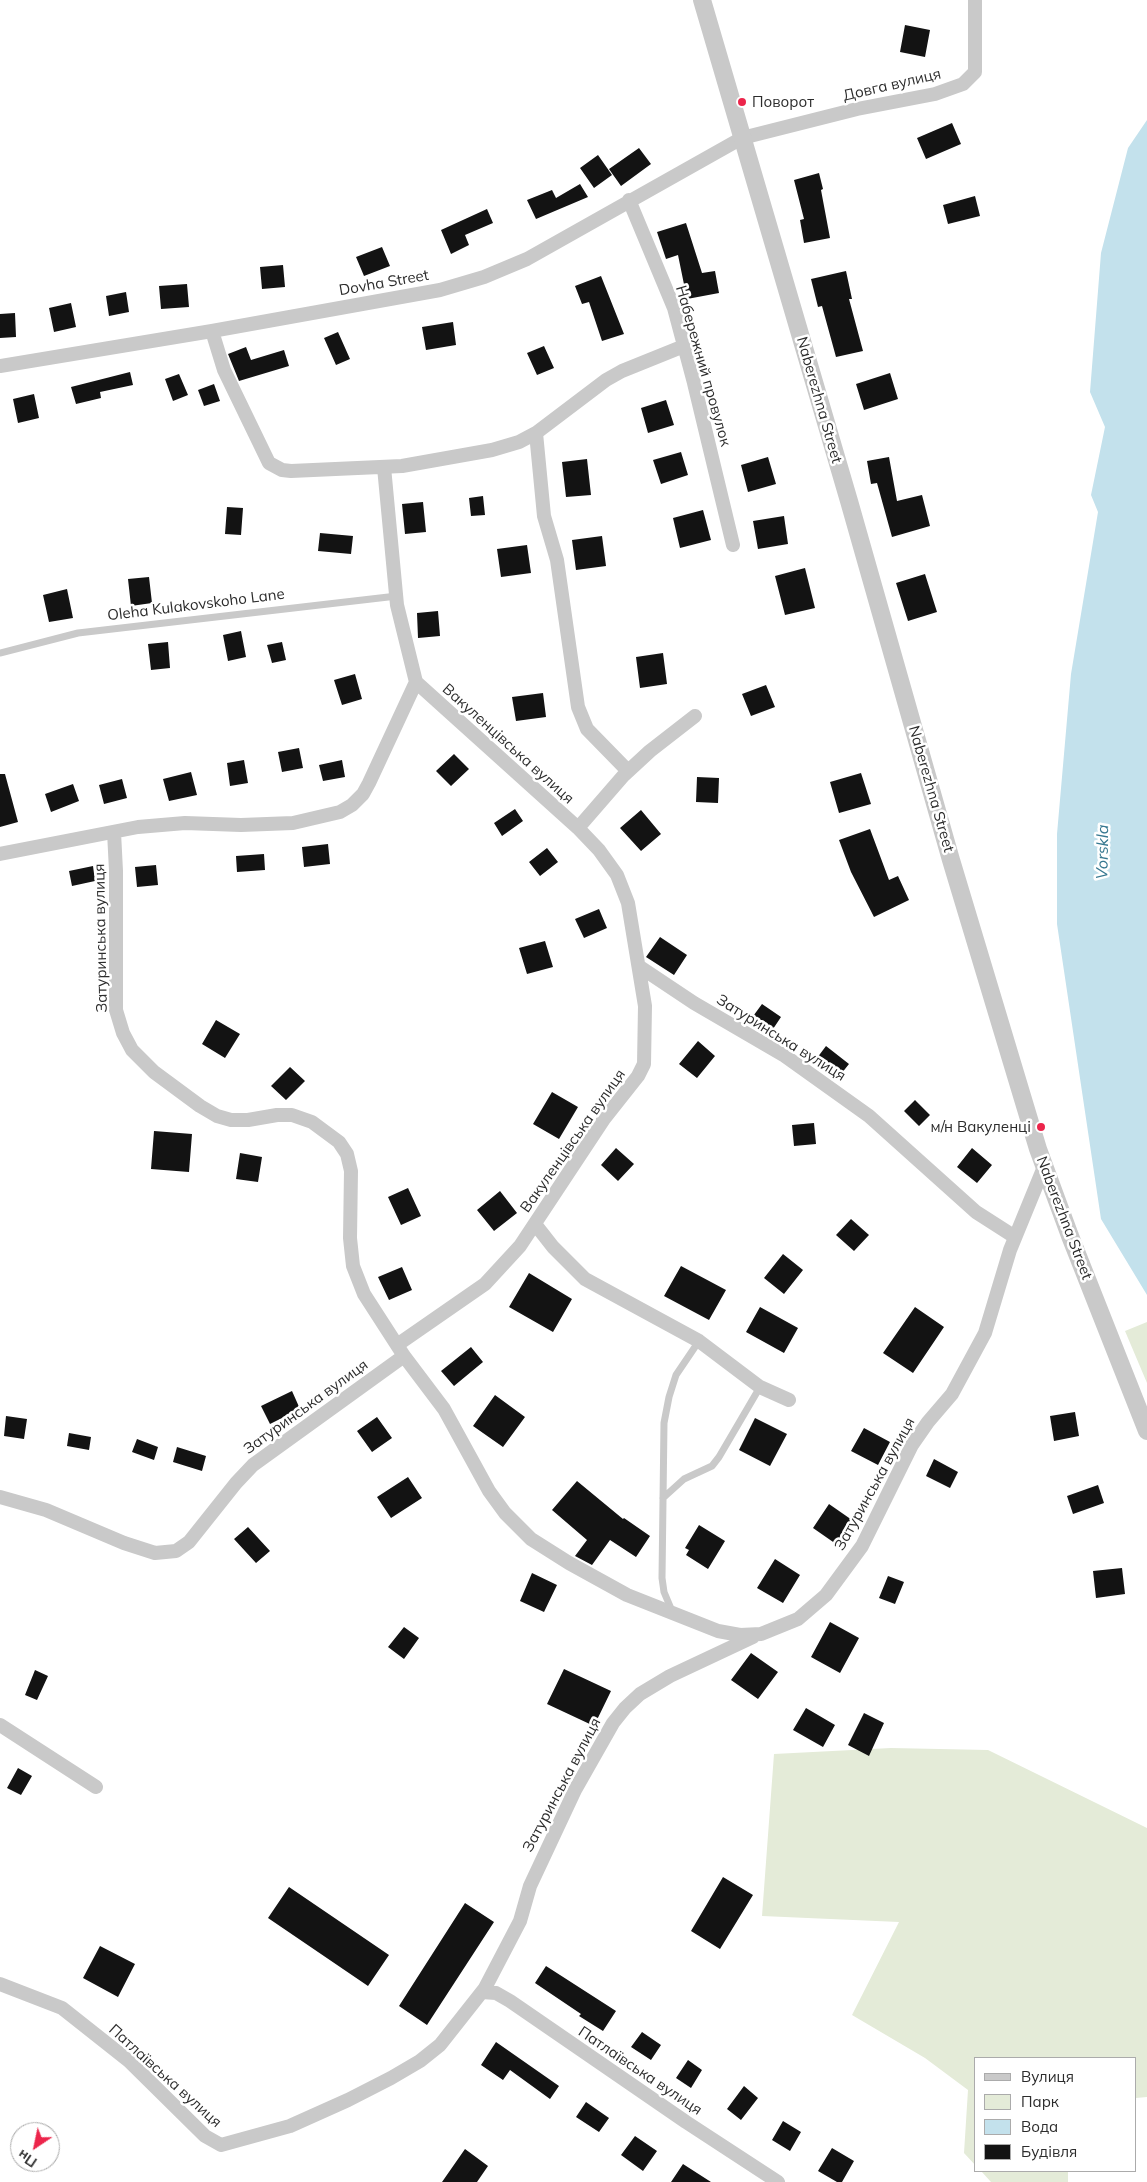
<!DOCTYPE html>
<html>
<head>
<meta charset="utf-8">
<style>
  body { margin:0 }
  #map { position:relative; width:1147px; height:2182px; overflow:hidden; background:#fff; font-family:Mulish,sans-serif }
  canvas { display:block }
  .legend { position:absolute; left:974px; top:2057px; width:162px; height:115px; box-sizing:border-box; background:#fff; border:1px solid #ababab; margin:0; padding:6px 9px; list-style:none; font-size:15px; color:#2c2c2c }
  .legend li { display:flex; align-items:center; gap:10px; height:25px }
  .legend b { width:25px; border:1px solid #ababab }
  .north { position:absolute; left:10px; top:2122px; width:50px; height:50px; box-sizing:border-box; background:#fff; border:1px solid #ababab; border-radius:50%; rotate:214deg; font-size:14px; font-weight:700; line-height:20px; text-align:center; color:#2c2c2c }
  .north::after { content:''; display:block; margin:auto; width:18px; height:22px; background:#ec254b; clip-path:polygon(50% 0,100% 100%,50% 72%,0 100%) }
</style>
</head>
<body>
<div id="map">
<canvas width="1147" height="2182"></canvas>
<ul class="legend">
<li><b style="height:6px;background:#c9c9c9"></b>Вулиця</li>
<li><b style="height:14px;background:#e4ebd8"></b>Парк</li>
<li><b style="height:14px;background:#c3e1ec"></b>Вода</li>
<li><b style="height:14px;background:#131313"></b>Будівля</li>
</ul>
<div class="north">Пн</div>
</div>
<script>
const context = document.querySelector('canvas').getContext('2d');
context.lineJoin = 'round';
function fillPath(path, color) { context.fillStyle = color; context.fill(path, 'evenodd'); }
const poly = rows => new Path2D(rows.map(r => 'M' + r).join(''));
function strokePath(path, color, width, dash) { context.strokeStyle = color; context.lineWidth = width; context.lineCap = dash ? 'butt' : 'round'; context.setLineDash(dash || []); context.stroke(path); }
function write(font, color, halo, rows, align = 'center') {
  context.font = font + ' Mulish,sans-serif'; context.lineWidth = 5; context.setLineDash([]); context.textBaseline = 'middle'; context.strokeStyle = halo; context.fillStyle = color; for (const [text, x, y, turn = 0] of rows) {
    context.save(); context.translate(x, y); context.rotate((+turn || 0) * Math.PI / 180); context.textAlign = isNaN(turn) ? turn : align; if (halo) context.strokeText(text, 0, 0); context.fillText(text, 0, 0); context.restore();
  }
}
fillPath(poly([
  [1147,1322,1147,1383,1125,1331],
  [891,1748,988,1750,1147,1828,1147,2097,1136,2098,1136,2058,976,2058,976,2166,964,2153,968,2090,925,2058,852,2015,899,1922,762,1916,774,1754],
  [981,2171,1068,2171,1068,2182,991,2182]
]), '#e4ebd8');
fillPath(poly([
  [1147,120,1147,1295,1101,1219,1057,924,1057,834,1071,674,1098,512,1091,495,1105,427,1090,392,1101,253,1128,148]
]), '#c3e1ec');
fillPath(poly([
  [905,25,930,30,925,57,900,52],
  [952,123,961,144,926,159,917,138],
  [639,148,651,164,621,186,609,169],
  [598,155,612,175,594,188,580,168],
  [819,173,823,189,821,190,830,238,804,243,800,220,804,219,794,180],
  [580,184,588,197,536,219,527,200,552,190,556,198],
  [975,196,980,216,948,224,943,205],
  [487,209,493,223,465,235,469,245,451,254,441,230],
  [686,223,702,273,715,271,719,293,687,299,678,255,666,259,657,232],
  [382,247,390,266,364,276,356,257],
  [283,265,285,287,262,289,260,267],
  [846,271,852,299,849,299,863,351,836,357,822,306,818,307,811,279],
  [601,276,624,334,602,341,589,302,582,304,575,286],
  [187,284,189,307,161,309,159,286],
  [126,292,129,312,109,316,106,296],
  [71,303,76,327,54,332,49,308],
  [15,313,16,337,0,338,0,314],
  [453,322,456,345,426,350,422,327],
  [338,332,350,359,336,365,324,338],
  [544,346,554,368,537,375,527,353],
  [246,347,251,360,284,350,289,366,239,381,228,354],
  [130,372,133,385,100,392,101,398,76,404,71,387],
  [890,373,898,399,864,410,856,384],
  [179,374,188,395,173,401,165,379],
  [214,384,220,401,204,406,198,390],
  [34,394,39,418,18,423,13,399],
  [666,400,674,425,648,433,641,408],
  [681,452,688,475,661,484,653,460],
  [768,457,776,484,748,492,741,465],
  [889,457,897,501,922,495,930,526,892,537,877,483,871,484,867,461],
  [587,459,591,495,566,497,562,462],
  [483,496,485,515,471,516,469,498],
  [423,502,426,532,405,534,402,504],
  [227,507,243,508,241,535,225,534],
  [703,510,711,540,680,548,673,518],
  [784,516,788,544,758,549,753,521],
  [320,533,353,536,351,554,318,551],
  [602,536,606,566,576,570,572,540],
  [527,545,531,573,501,577,497,549],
  [805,568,815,608,785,615,775,576],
  [925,574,937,612,908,621,896,583],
  [149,577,152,603,131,606,128,579],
  [67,589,73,618,49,622,43,595],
  [438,611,440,636,418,638,417,613],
  [241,631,246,657,228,661,223,635],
  [168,642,170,668,151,670,148,644],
  [282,642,286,660,272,663,267,645],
  [663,653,667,684,640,688,636,657],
  [355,674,362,699,342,705,334,680],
  [766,685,775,707,751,716,742,694],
  [543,693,546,717,516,721,512,697],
  [299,748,303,768,282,772,278,752],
  [454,754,469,769,451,786,436,771],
  [244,760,248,783,230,786,227,763],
  [342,760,345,777,323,781,319,765],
  [191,772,197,795,169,801,163,779],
  [861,773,871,804,839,813,830,782],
  [0,774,5,774,18,822,0,827],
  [697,777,719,778,718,803,696,802],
  [122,779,127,798,104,804,99,785],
  [73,784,79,801,51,812,45,794],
  [515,809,523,821,502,836,494,823],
  [641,810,661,834,641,851,620,828],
  [870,829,889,880,898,876,909,900,874,917,851,872,839,840],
  [328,844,330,864,304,867,302,847],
  [547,848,558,862,540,876,529,862],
  [264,854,265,870,237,872,236,856],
  [156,865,158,885,137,887,135,867],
  [93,866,95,881,72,886,69,871],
  [599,909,607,928,584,938,575,919],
  [660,937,687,955,674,975,646,957],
  [545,941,553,967,527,974,519,948],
  [762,1004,781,1017,771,1032,751,1019],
  [216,1020,240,1034,225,1058,202,1044],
  [698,1041,715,1056,697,1078,679,1064],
  [826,1046,849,1064,837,1079,814,1062],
  [290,1067,305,1081,286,1100,271,1086],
  [552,1092,578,1107,559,1139,533,1124],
  [915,1100,930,1115,919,1126,904,1111],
  [814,1123,816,1144,794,1146,792,1125],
  [154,1131,192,1134,189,1172,151,1169],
  [616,1148,634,1164,618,1181,601,1165],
  [972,1148,992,1165,977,1183,957,1167],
  [240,1153,262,1157,258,1182,236,1179],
  [408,1188,421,1216,401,1225,388,1197],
  [500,1191,517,1213,494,1231,477,1210],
  [851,1219,869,1235,854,1251,836,1235],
  [783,1254,803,1270,784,1294,764,1278],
  [681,1266,726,1290,709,1320,664,1296],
  [402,1267,412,1290,389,1300,378,1277],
  [529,1273,572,1299,553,1332,509,1307],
  [760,1307,798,1328,784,1353,746,1332],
  [915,1307,944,1327,913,1373,883,1353],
  [471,1347,483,1362,454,1386,441,1371],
  [292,1391,300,1409,270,1424,261,1406],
  [495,1395,525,1417,503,1447,473,1426],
  [1075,1412,1079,1436,1054,1441,1050,1416],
  [6,1416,27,1419,24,1439,4,1436],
  [377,1417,392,1438,372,1452,357,1431],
  [755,1418,787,1434,770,1466,739,1450],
  [864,1428,890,1442,878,1465,851,1451],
  [69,1433,91,1437,89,1450,67,1446],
  [137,1439,158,1447,154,1460,132,1452],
  [177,1447,206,1456,202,1471,173,1462],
  [934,1459,958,1472,950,1488,926,1476],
  [408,1477,422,1498,391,1518,377,1497],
  [577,1481,623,1519,624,1518,650,1536,636,1557,610,1540,592,1565,575,1556,587,1540,552,1510],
  [1098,1485,1104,1503,1073,1514,1067,1496],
  [829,1504,852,1520,836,1544,813,1528],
  [699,1525,725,1541,708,1569,686,1555,689,1550,685,1548],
  [248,1527,270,1551,256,1563,234,1539],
  [775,1559,800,1575,783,1603,757,1588],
  [1122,1568,1125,1594,1096,1598,1093,1571],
  [532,1573,557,1585,544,1612,520,1601],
  [888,1576,904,1582,895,1604,879,1598],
  [830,1622,859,1638,840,1673,811,1657],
  [404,1627,419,1638,404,1659,388,1647],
  [751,1653,778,1672,758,1699,731,1680],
  [564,1669,611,1691,594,1726,547,1704],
  [35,1670,48,1676,37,1700,25,1695],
  [806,1708,835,1725,823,1747,793,1730],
  [864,1713,884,1723,869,1756,848,1745],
  [18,1768,32,1776,21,1795,7,1788],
  [723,1877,753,1895,720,1949,691,1931],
  [289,1887,389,1955,368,1986,268,1918],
  [465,1903,494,1922,427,2025,399,2006],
  [100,1946,135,1964,118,1997,83,1978],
  [546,1966,616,2011,603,2031,579,2016,581,2014,535,1983],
  [642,2032,661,2045,651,2060,631,2047],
  [496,2042,559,2086,550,2099,510,2070,503,2080,481,2065],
  [688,2060,702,2070,691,2088,676,2078],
  [744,2086,758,2098,741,2120,727,2109],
  [586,2102,609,2118,599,2132,576,2117],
  [783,2121,801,2132,790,2151,772,2140],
  [635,2136,657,2151,643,2171,621,2155],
  [832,2148,854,2161,842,2182,837,2182,818,2171],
  [465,2149,488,2166,477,2182,442,2182],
  [683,2164,711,2182,671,2182]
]), '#131313');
strokePath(poly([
  [0,653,78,633,397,596],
  [663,1498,684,1479,712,1466,719,1457,760,1387],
  [672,1611,664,1592,662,1578,664,1423,669,1397,676,1375,699,1341]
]), '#c9c9c9', 7);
strokePath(poly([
  [629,200,674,308,694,383,733,545],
  [212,331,224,370,269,463,282,470,291,471,402,466,492,450,519,442,536,433,606,380,622,371,684,346],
  [0,366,212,331,440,290,484,277,527,259,742,138,857,109,935,94,963,84,975,72,975,0],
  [536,433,544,516,557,560,578,707,587,729,628,771],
  [384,467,397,605,416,682,578,828,599,850,617,875,628,903,645,1006,644,1064,638,1076,604,1119,520,1246,485,1284,397,1345],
  [578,828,624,775,650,751,695,716],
  [114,832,116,871,116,1010,123,1033,132,1050,154,1072,200,1106,217,1116,231,1120,248,1120,277,1115,292,1115,312,1122,339,1142,347,1154,351,1171,350,1238,353,1266,364,1294,404,1356,444,1409,489,1491,505,1513,531,1539,569,1563,627,1595,718,1631,740,1635,761,1634,798,1619,826,1595,862,1546,912,1445,928,1422,952,1394,985,1333,1010,1250,1044,1167],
  [0,854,138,827,185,823,241,825,293,823,340,812,352,805,363,794,369,783,416,682],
  [640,967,694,1003,785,1056,869,1116,976,1212,1015,1237],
  [535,1224,553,1247,585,1279,699,1341,760,1387,789,1400],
  [0,1497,46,1510,124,1543,155,1553,176,1551,189,1542,236,1483,253,1465,404,1356],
  [0,1725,96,1787],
  [0,1984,62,2008,129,2061,205,2136,221,2145,290,2126,348,2100,391,2078,420,2061,440,2045,485,1988,520,1921,530,1886,575,1790,613,1723,625,1708,640,1694,670,1676,753,1637],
  [482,1992,496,1993,510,2001,686,2122,778,2182]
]), '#c9c9c9', 14);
strokePath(poly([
  [702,0,849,501,951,860,1038,1149,1070,1236,1147,1431]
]), '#c9c9c9', 18);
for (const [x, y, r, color] of [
  [742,102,5,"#ec254b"],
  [1041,1127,5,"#ec254b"]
]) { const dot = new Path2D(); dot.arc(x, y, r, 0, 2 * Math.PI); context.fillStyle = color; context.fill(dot); strokePath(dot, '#fff', 2); }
write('15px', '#2c2c2c', '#fff', [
  ["Довга вулиця",892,85,-13],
  ["Dovha Street",384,283,-10],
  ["Набережний провулок",703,366,74],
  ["Naberezhna Street",819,400,74],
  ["Oleha Kulakovskoho Lane",196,605,-7],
  ["Вакуленцівська вулиця",508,744,42],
  ["Naberezhna Street",931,789,74],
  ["Затуринська вулиця",101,938,-91],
  ["Затуринська вулиця",781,1038,32],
  ["Вакуленцівська вулиця",573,1141,-55],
  ["Naberezhna Street",1064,1218,69],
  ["Затуринська вулиця",306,1407,-36],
  ["Затуринська вулиця",875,1484,-61],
  ["Затуринська вулиця",562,1785,-62],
  ["Патлаївська вулиця",640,2071,34],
  ["Патлаївська вулиця",165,2076,42]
]);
write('15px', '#2c2c2c', '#fff', [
  ["Поворот",752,102],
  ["м/н Вакуленці",1031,1127,"right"]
], 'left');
write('italic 16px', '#377890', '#fff', [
  ["Vorskla",1103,852,-89]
]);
</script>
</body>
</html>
